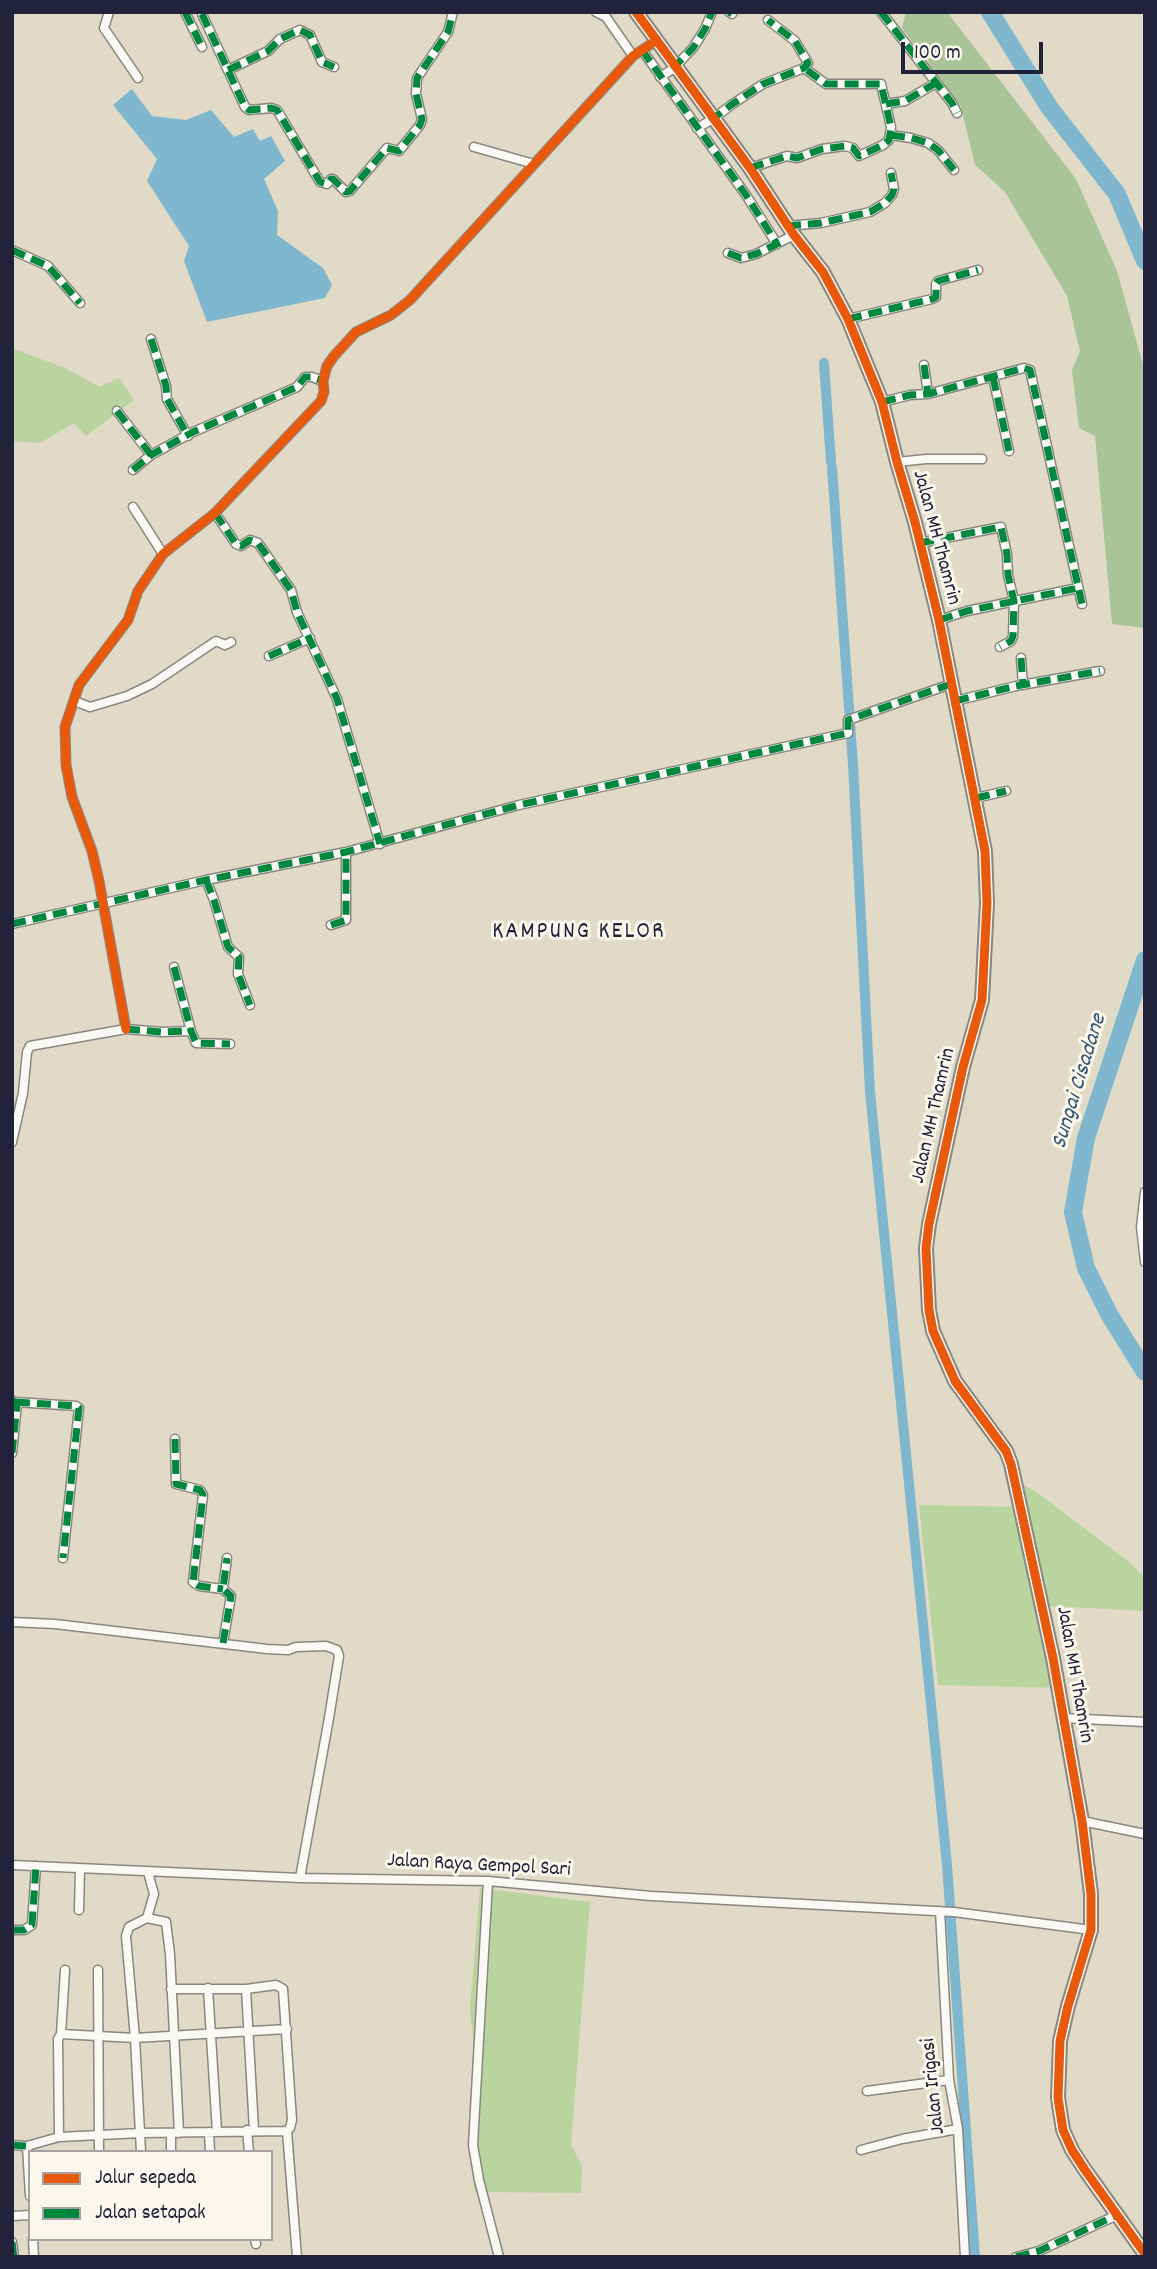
<!DOCTYPE html>
<html>
<head>
<meta charset="utf-8">
<style>
  body { margin:0 }
  #map { position:relative; width:1157px; height:2269px; overflow:hidden; background:#e0dac6; font-family:Dekko,sans-serif }
  canvas { display:block }
  .frame { position:absolute; inset:0; border:14px solid #22223b; pointer-events:none }
  .legend { position:absolute; left:28px; top:2150px; width:245px; height:91px; box-sizing:border-box; background:#fbf7ec; border:2px solid #a4a2a5; margin:0; padding:9px 12px; list-style:none; font-size:21px; color:#22223b }
  .legend li { display:flex; align-items:center; gap:14px; height:35px }
  .legend b { width:35px; border:2px solid #a4a2a5 }
  .scale { position:absolute; left:901px; top:42px; width:142px; height:32px; box-sizing:border-box; border:4px solid #22223b; border-top:0; padding-left:9px; font-size:21px; line-height:24px; white-space:nowrap; color:#22223b; -webkit-text-stroke:5px #fbf7ec; paint-order:stroke }
</style>
</head>
<body>
<div id="map">
<canvas width="1157" height="2269"></canvas>
<div class="frame"></div>
<ul class="legend">
<li><b style="height:9px;background:#e8590c"></b>Jalur sepeda</li>
<li><b style="height:9px;background:#00873e"></b>Jalan setapak</li>
</ul>
<div class="scale">100 m</div>
</div>
<script>
const context = document.querySelector('canvas').getContext('2d');
context.lineJoin = 'round';
function fillPath(path, color) { context.fillStyle = color; context.fill(path, 'evenodd'); }
const poly = rows => new Path2D(rows.map(r => 'M' + r).join(''));
function strokePath(path, color, width, dash) { context.strokeStyle = color; context.lineWidth = width; context.lineCap = dash ? 'butt' : 'round'; context.setLineDash(dash || []); context.stroke(path); }
function write(font, color, halo, rows, align = 'center') {
  context.font = font + ' Dekko,sans-serif'; context.lineWidth = 6; context.setLineDash([]); context.textBaseline = 'middle'; context.strokeStyle = halo; context.fillStyle = color; for (const [text, x, y, turn = 0] of rows) {
    context.save(); context.translate(x, y); context.rotate((+turn || 0) * Math.PI / 180); context.textAlign = isNaN(turn) ? turn : align; if (halo) context.strokeText(text, 0, 0); context.fillText(text, 0, 0); context.restore();
  }
}
fillPath(poly([
  [12,348,67,369,100,387,119,378,134,400,86,436,74,423,40,443,12,441],
  [1015,1480,1038,1493,1125,1559,1145,1577,1145,1611,1050,1606,1062,1688,938,1685,919,1505,1019,1507],
  [480,1888,590,1902,571,2145,582,2166,581,2193,475,2192,468,2146,475,2056,470,2009]
]), '#bad4a0');
fillPath(poly([
  [906,12,947,12,1076,179,1117,271,1145,372,1145,628,1112,624,1095,436,1079,428,1072,370,1080,351,1067,296,1005,192,975,165,961,107,902,28]
]), '#a9c496');
fillPath(poly([
  [132,89,152,116,186,120,211,110,234,137,253,129,260,141,271,136,285,161,264,179,278,211,277,235,323,268,332,285,325,298,207,322,184,261,189,246,147,181,157,159,113,105]
]), '#7fb8ce');
strokePath(poly([
  [824,363,831,462],
  [832,467,853,765,870,1092,947,1865,975,2257]
]), '#7fb8ce', 10);
strokePath(poly([
  [990,12,1049,107,1117,194,1145,261],
  [1145,960,1086,1138,1073,1212,1086,1268,1109,1314,1145,1372]
]), '#7fb8ce', 18);
const street = poly([
  [109,12,104,28,138,78],
  [185,12,202,47],
  [596,12,606,17,633,56],
  [729,12,732,14],
  [881,12,952,103,957,113],
  [202,14,245,107,249,110,271,108,277,110,320,182,327,184,331,179,333,179,346,192,350,191,387,148,399,151,420,125,422,119,416,94,417,78,448,32,453,12],
  [642,50,746,195,777,244],
  [228,70,268,51,280,39,300,30,310,35,322,62,334,67],
  [660,77,673,69,693,48,705,29,712,12],
  [886,104,905,101,936,83],
  [697,128,713,119,731,105,763,84,804,68,808,63,795,41,768,20],
  [891,135,911,138,928,143,938,150,954,170],
  [474,147,534,164],
  [750,168,787,156,797,158,822,149,845,146,853,148,859,156,883,145,889,140,891,127,881,84,826,84,804,68],
  [787,226,821,223,870,212,885,203,892,195,894,189,891,173],
  [12,250,48,266,80,303],
  [728,253,741,258,756,254,794,235],
  [848,319,932,299,936,297,936,284,938,281,978,270],
  [151,339,166,386,167,399,188,436],
  [924,365,928,394],
  [993,377,1009,451],
  [882,402,910,395,928,394,1024,368,1030,370,1082,604],
  [117,411,151,455],
  [897,462,926,459,982,459],
  [133,470,151,455,193,432,297,387,305,377,312,377,323,381],
  [133,507,163,554],
  [215,513,236,544,241,546,250,540,258,543,291,590,297,612,337,699,380,844],
  [920,543,1001,527,1007,554,1008,575,1014,601,1013,636,1011,641,1000,647],
  [939,620,967,611,1078,588],
  [269,656,310,638],
  [1021,658,1023,685],
  [74,701,90,707,127,696,152,684,216,641,225,645,231,642],
  [955,701,1016,686,1100,671],
  [976,798,1006,791],
  [206,880,214,900,228,947,239,957,238,974,250,1005],
  [12,924,206,880,346,852,519,805,848,733,848,720,951,684],
  [331,925,346,920,346,852],
  [174,967,191,1031,196,1043,230,1044],
  [126,1029,99,881,92,851,72,797,66,765,65,727,79,685,128,620,138,591,163,554,215,513,321,401,324,392,323,381,327,366,334,356,356,332,391,315,410,300,633,56,657,40],
  [12,1142,23,1093,27,1052,30,1046,126,1029,162,1032,191,1031],
  [1145,1192,1141,1227,1145,1262],
  [12,1400,17,1404,12,1453],
  [16,1402,76,1406,79,1408,63,1558],
  [175,1439,176,1484,200,1490,203,1495,193,1582,199,1586,223,1589],
  [12,1622,55,1624,267,1649,288,1650,296,1647,326,1646,337,1650,339,1656,329,1718,300,1878],
  [223,1643,231,1596,223,1589,227,1558],
  [1062,1718,1145,1722],
  [1082,1821,1145,1834],
  [12,1865,300,1878,488,1881,651,1896,954,1912,1091,1930],
  [488,1881,473,2145,479,2180,499,2257],
  [79,1910,80,1869],
  [940,1911,949,2080,958,2129,965,2257],
  [147,1918,166,1922,170,1954,179,2133],
  [12,1930,24,1930,32,1925,36,1866],
  [98,1970,99,2152],
  [208,1988,217,2132],
  [246,1989,254,2130],
  [61,2034,135,2038,287,2029],
  [867,2091,949,2080],
  [247,2130,249,2152],
  [287,2131,297,2257],
  [209,2132,210,2152],
  [171,2133,171,2152],
  [59,2137,58,2039,61,2034,65,1970],
  [12,2145,27,2146],
  [861,2150,902,2139,958,2129],
  [141,2152,135,2038,126,1936,129,1927,147,1918,154,1894,148,1872],
  [30,2196,27,2146,59,2137,141,2133,287,2131,290,2128,292,2120,283,1989,276,1985,246,1989,171,1989],
  [12,2216,30,2215],
  [33,2239,34,2257],
  [255,2239,256,2244],
  [12,2242,14,2257],
  [1016,2257,1039,2251,1117,2215]
]);
const secondary = poly([
  [636,12,750,168,794,235,823,272,848,319,882,402,897,462,915,522,939,620,985,851,987,903,982,1000,963,1067,929,1224,926,1248,929,1310,933,1331,955,1381,1006,1451,1011,1464,1053,1658,1082,1821,1091,1894,1091,1930,1068,2006,1060,2041,1058,2098,1063,2130,1072,2150,1085,2170,1145,2254]
]);
strokePath(street, '#8a8781', 11);
strokePath(secondary, '#8a8781', 16);
strokePath(street, '#faf9f6', 8);
strokePath(secondary, '#faf9f6', 12);
strokePath(poly([
  [185,12,202,47],
  [729,12,732,14],
  [881,12,952,103,957,113],
  [202,14,245,107,249,110,271,108,277,110,320,182,327,184,331,179,333,179,346,192,350,191,387,148,399,151,420,125,422,119,416,94,417,78,448,32,453,12],
  [642,50,746,195,777,244],
  [672,69,693,48,705,29,712,12],
  [228,70,268,51,280,39,300,30,310,35,322,62,334,67],
  [886,104,905,101,936,83],
  [710,121,731,105,763,84,804,68,808,63,795,41,768,20],
  [891,135,911,138,928,143,938,150,954,170],
  [750,168,787,156,797,158,822,149,845,146,853,148,859,156,883,145,889,140,891,127,881,84,826,84,804,68],
  [787,226,821,223,870,212,885,203,892,195,894,189,891,173],
  [12,250,48,266,80,303],
  [728,253,741,258,756,254,783,241],
  [848,319,932,299,936,297,936,284,938,281,978,270],
  [151,339,166,386,167,399,188,436],
  [924,365,928,394],
  [993,377,1009,451],
  [882,402,910,395,928,394,1024,368,1030,370,1082,604],
  [117,411,151,455],
  [133,470,151,455,193,432,297,387,305,377,312,377,323,381],
  [215,513,236,544,241,546,250,540,258,543,291,590,297,612,337,699,380,844],
  [920,543,1001,527,1007,554,1008,575,1014,601,1013,636,1011,641,1000,647],
  [939,620,967,611,1078,588],
  [269,656,310,638],
  [1021,658,1023,685],
  [955,701,1016,686,1100,671],
  [976,798,1006,791],
  [206,880,214,900,228,947,239,957,238,974,250,1005],
  [12,924,206,880,346,852,519,805,848,733,848,720,951,684],
  [331,925,346,920,346,852],
  [174,967,191,1031,196,1043,230,1044],
  [126,1029,162,1032,191,1031],
  [12,1400,17,1404,12,1453],
  [16,1402,76,1406,79,1408,63,1558],
  [175,1439,176,1484,200,1490,203,1495,193,1582,199,1586,223,1589],
  [223,1643,231,1596,223,1589,227,1558],
  [12,1930,24,1930,32,1925,36,1866],
  [12,2145,27,2146],
  [12,2242,14,2257],
  [1016,2257,1039,2251,1117,2215]
]), '#00873e', 7, [14, 7]);
strokePath(poly([
  [636,12,750,168,794,235,823,272,848,319,882,402,897,462,915,522,939,620,985,851,987,903,982,1000,963,1067,929,1224,926,1248,929,1310,933,1331,955,1381,1006,1451,1011,1464,1053,1658,1082,1821,1091,1894,1091,1930,1068,2006,1060,2041,1058,2098,1063,2130,1072,2150,1085,2170,1145,2254],
  [126,1029,99,881,92,851,72,797,66,765,65,727,79,685,128,620,138,591,163,554,215,513,321,401,324,392,323,381,327,366,334,356,356,332,391,315,410,300,633,56,657,40]
]), '#e8590c', 9);
write('21px', '#22223b', '#fbf7ec', [
  ["Jalan MH Thamrin",935,538,75],
  ["Jalan MH Thamrin",935,1116,-77],
  ["Jalan MH Thamrin",1073,1675,80],
  ["Jalan Raya Gempol Sari",479,1867,3],
  ["Jalan Irigasi",935,2086,-96]
]);
write('italic 23px', '#365877', '#fbf7ec', [
  ["Sungai Cisadane",1081,1082,-73]
]);
context.letterSpacing = '2px';
write('24px', '#22223b', '#fbf7ec', [
  ["KAMPUNG KELOR",579,934]
]);
context.letterSpacing = '0px';
</script>
</body>
</html>
